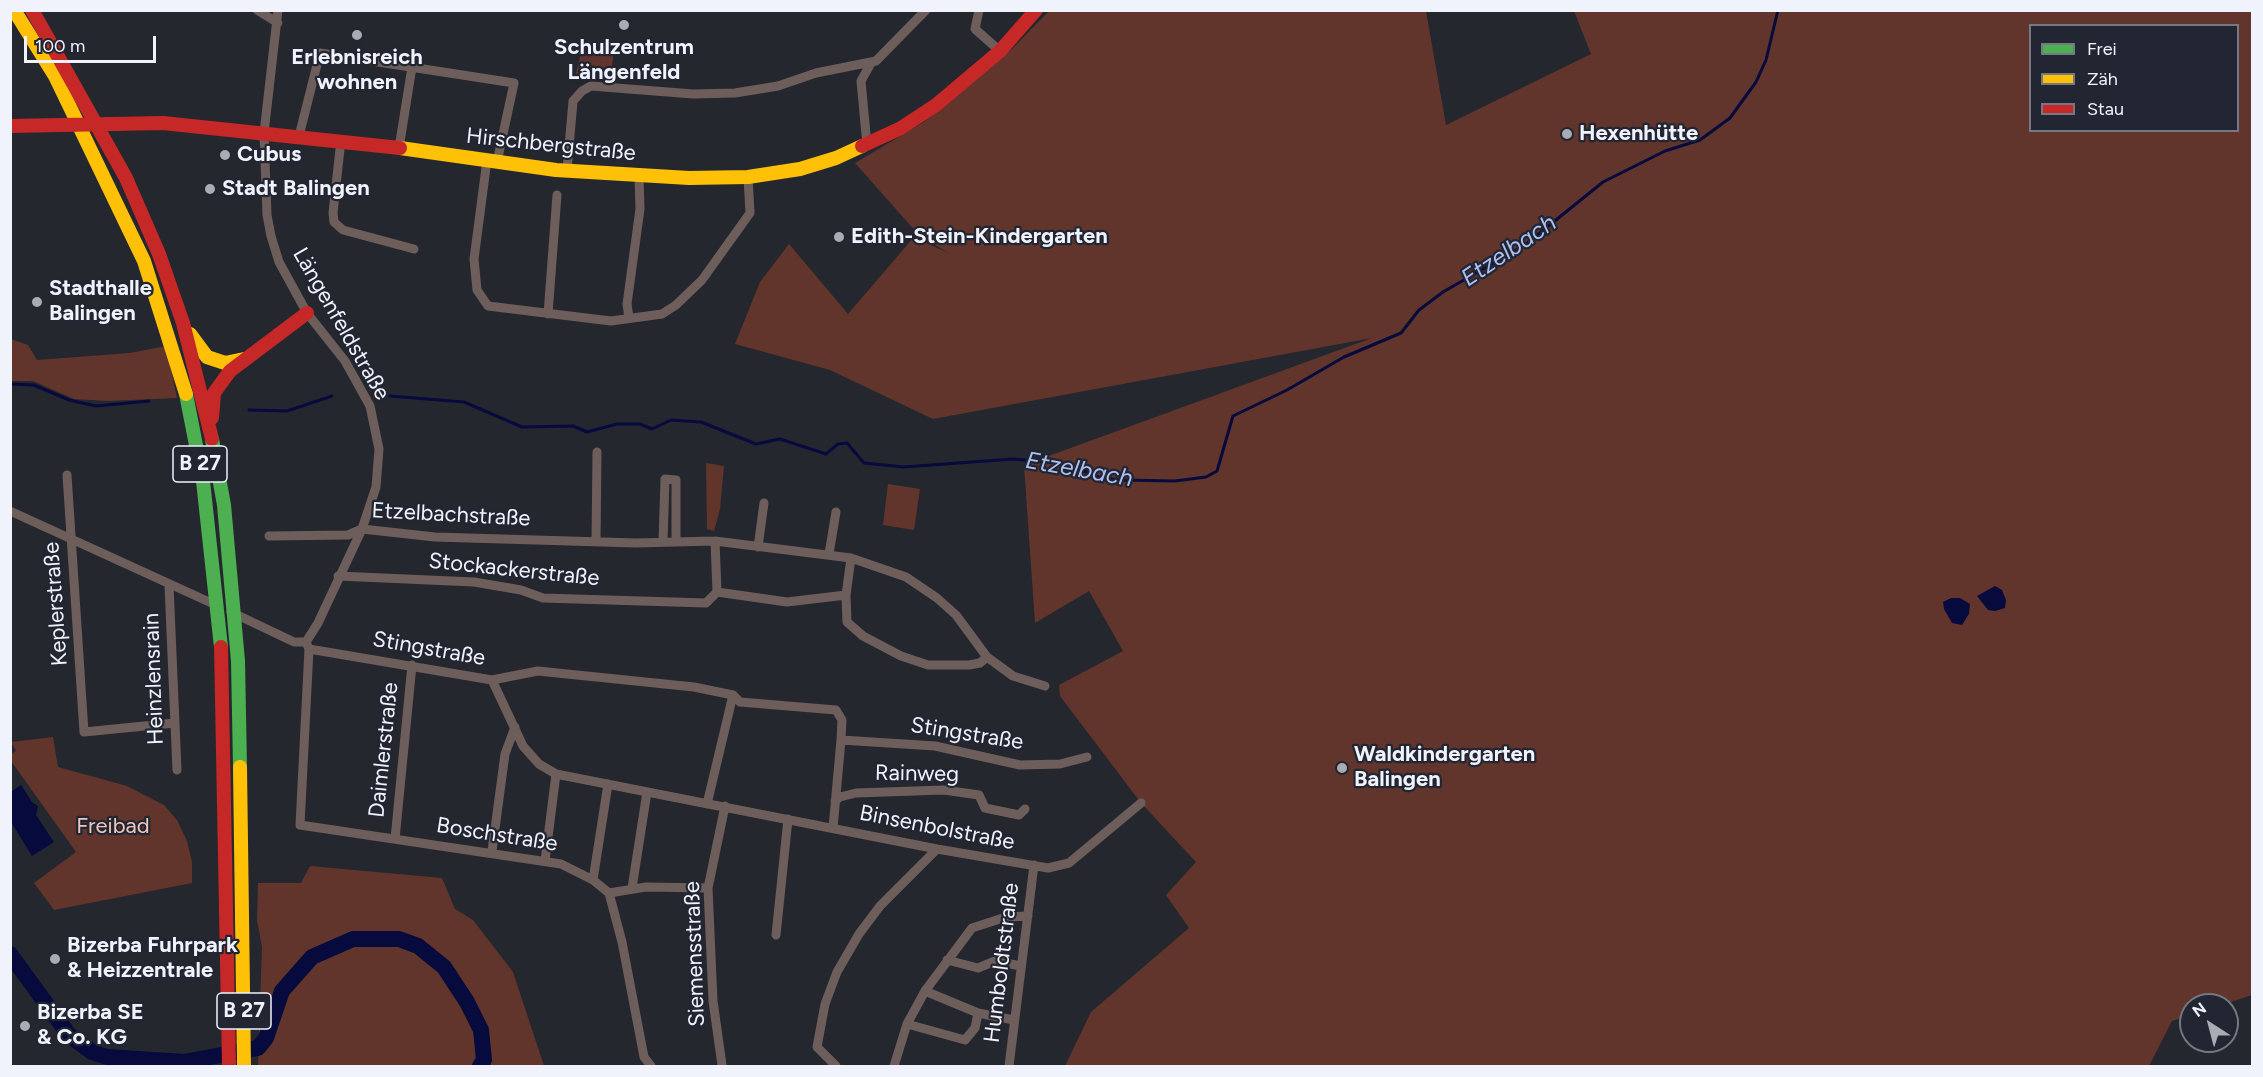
<!DOCTYPE html>
<html>
<head>
<meta charset="utf-8">
<style>
  body { margin:0 }
  #map { position:relative; width:2263px; height:1077px; overflow:hidden; background:#25272e; font-family:Figtree,sans-serif }
  canvas { display:block }
  .frame { position:absolute; inset:0; border:12px solid #f0f3fb; pointer-events:none }
  .legend { position:absolute; left:2029px; top:24px; width:210px; height:108px; box-sizing:border-box; background:#212632; border:2px solid #747882; margin:0; padding:8px 10px; list-style:none; font-size:18px; color:#f0f3fb }
  .legend li { display:flex; align-items:center; gap:12px; height:30px }
  .legend b { width:30px; border:2px solid #747882 }
  .north { position:absolute; left:2179px; top:993px; width:60px; height:60px; box-sizing:border-box; background:#212632; border:2px solid #747882; border-radius:50%; rotate:324deg; font-size:16px; font-weight:700; line-height:24px; text-align:center; color:#f0f3fb }
  .north::after { content:''; display:block; margin:auto; width:21px; height:27px; background:#a9acb3; clip-path:polygon(50% 0,100% 100%,50% 72%,0 100%) }
  .scale { position:absolute; left:24px; top:36px; width:132px; height:27px; box-sizing:border-box; border:3px solid #f0f3fb; border-top:0; padding-left:8px; font-size:18px; line-height:21px; white-space:nowrap; color:#f0f3fb; -webkit-text-stroke:4px #212632; paint-order:stroke }
</style>
</head>
<body>
<div id="map">
<canvas width="2263" height="1077"></canvas>
<div class="frame"></div>
<ul class="legend">
<li><b style="height:8px;background:#4caf50"></b>Frei</li>
<li><b style="height:8px;background:#ffc107"></b>Zäh</li>
<li><b style="height:8px;background:#c62828"></b>Stau</li>
</ul>
<div class="north">N</div>
<div class="scale">100 m</div>
</div>
<script>
const context = document.querySelector('canvas').getContext('2d');
context.lineJoin = 'round';
function fillPath(path, color) { context.fillStyle = color; context.fill(path, 'evenodd'); }
const poly = rows => new Path2D(rows.map(r => 'M' + r).join(''));
function strokePath(path, color, width, dash) { context.strokeStyle = color; context.lineWidth = width; context.lineCap = dash ? 'butt' : 'round'; context.setLineDash(dash || []); context.stroke(path); }
function write(font, color, halo, rows, align = 'center') {
  context.font = font + ' Figtree,sans-serif'; context.lineWidth = 4.5; context.setLineDash([]); context.textBaseline = 'middle'; context.strokeStyle = halo; context.fillStyle = color; for (const [text, x, y, turn = 0] of rows) {
    context.save(); context.translate(x, y); context.rotate((+turn || 0) * Math.PI / 180); context.textAlign = isNaN(turn) ? turn : align; if (halo) context.strokeText(text, 0, 0); context.fillText(text, 0, 0); context.restore();
  }
}
fillPath(poly([
  [1049,11,1426,11,1446,125,1591,54,1574,11,2252,11,2252,995,2222,1005,2191,1005,2191,1015,2172,1021,2149,1066,1065,1066,1091,1012,1189,928,1166,895,1196,862,1141,803,1060,696,1059,685,1123,651,1089,591,1035,623,1024,465,1372,338,933,419,830,370,735,344,760,282,789,244,848,314,914,237,948,253,918,234,855,163,924,122,1013,48],
  [2030,26,2238,26,2238,130,2030,130],
  [584,41,615,42,610,81,575,77],
  [11,339,28,345,37,360,130,353,166,346,177,398,108,401,74,399,33,381,11,381],
  [706,463,724,466,720,509,714,531,707,529],
  [888,484,920,489,914,530,883,525],
  [53,737,58,767,127,786,164,805,177,820,187,841,192,862,192,883,54,910,34,883,76,852,11,761,10,755,16,751,11,742],
  [310,866,442,878,455,909,473,920,513,972,544,1066,258,1066,262,947,257,920,258,883,301,883]
]), '#61352b');
fillPath(poly([
  [1995,586,2002,590,2006,600,2005,608,1995,611,1988,610,1977,596],
  [1951,598,1960,598,1970,604,1969,614,1962,625,1952,623,1944,609,1943,602],
  [21,785,32,802,38,806,36,815,54,842,32,856,11,822,11,792]
]), '#070a3d');
strokePath(poly([
  [10,384,34,385,69,400,96,406,149,401],
  [390,396,464,402,522,427,573,426,587,432,617,424,640,424,652,429,671,420,701,422,756,444,780,439,826,454,838,444,847,443,864,463,904,467,1013,459,1067,464,1101,478,1121,480,1175,481,1206,477,1217,471,1233,416,1287,390,1344,357,1401,333,1419,310,1443,292,1525,245,1603,182,1665,151,1700,140,1730,118,1756,82,1766,60,1778,10],
  [249,410,287,411,332,396]
]), '#070a3d', 3);
strokePath(poly([
  [10,954,69,1035,92,1052,107,1057,184,1062,258,1048,266,1038,282,991,312,957,353,939,399,939,418,946,444,967,467,1002,481,1030,484,1060,480,1066]
]), '#070a3d', 16);
strokePath(poly([
  [257,10,278,23],
  [278,10,264,133,267,215,271,236,279,262,307,313,345,361,370,406,379,449,376,487,362,529,318,623,306,642],
  [979,10,975,29,1000,51],
  [299,136,320,53,514,83,497,162],
  [341,140,333,213,334,222,343,230,414,249],
  [867,145,861,81,871,63],
  [399,148,412,67],
  [487,160,474,259,477,290,488,306,611,321,662,314,676,305,702,280,750,213,748,177],
  [567,170,573,101,582,91,591,86,693,94,735,93,778,86,816,73,876,61,926,10],
  [548,314,557,195],
  [629,318,627,304,640,209,639,175],
  [67,475,84,732,175,723],
  [10,511,218,606],
  [269,536,348,535,362,529,435,537,636,543,715,541,851,558,906,577,937,598,956,615,987,657,980,663,969,665,928,665,901,656,863,636,847,622,846,595,787,602,717,592,715,541],
  [596,542,597,452],
  [663,542,665,479,676,480,676,542],
  [758,547,764,503],
  [829,554,836,512],
  [338,576,474,582,521,590,543,598,706,603,717,592],
  [169,585,177,770],
  [846,595,851,558],
  [231,612,294,642,306,642],
  [306,642,309,649,300,825,561,864,593,880,609,893,622,942,644,1057,651,1066],
  [309,649,492,680,538,671,694,687,733,695,740,702,836,710,842,720,841,740,935,746,1020,765,1060,764,1087,757],
  [987,657,1013,676,1045,686],
  [492,680,523,746,539,764,556,774,937,849,1048,868,1069,863,1141,803],
  [835,801,840,797,856,793,944,790,979,795,985,808,1019,815,1025,809],
  [707,804,733,695],
  [833,828,841,740],
  [395,839,412,665],
  [492,851,505,754,515,727],
  [545,861,556,774],
  [593,880,608,784],
  [632,888,647,792],
  [609,893,646,887,708,888],
  [776,935,788,819],
  [947,960,978,968,995,961,1021,966],
  [925,991,978,1013,1014,1020],
  [907,1024,965,1040,975,1028,978,1013],
  [722,1065,713,1001,708,888,725,806],
  [836,1066,817,1047,825,1004,837,972,859,934,880,906,937,849],
  [894,1066,907,1024,925,991,972,928,1006,917,1028,916],
  [1009,1066,1034,865]
]), '#6e5e5b', 9);
strokePath(poly([
  [186,394,203,481,221,647],
  [212,439,224,505,238,661,240,767]
]), '#4caf50', 14);
strokePath(poly([
  [14,10,55,76,144,261,186,394],
  [400,148,556,170,689,178,748,177,800,169,836,158,862,146],
  [190,334,207,357,225,363,244,359],
  [240,767,244,1066]
]), '#ffc107', 14);
strokePath(poly([
  [32,10,126,178,159,254,183,323,212,439],
  [10,126,163,123,400,148],
  [862,146,901,128,936,105,1000,51,1036,10],
  [212,418,214,393,230,371,307,313],
  [221,647,229,1066]
]), '#c62828', 14);
for (const [x, y, r, color] of [
  [624,25,6,"#a9acb3"],
  [357,35,6,"#a9acb3"],
  [1567,134,6,"#a9acb3"],
  [225,155,6,"#a9acb3"],
  [210,189,6,"#a9acb3"],
  [839,237,6,"#a9acb3"],
  [37,302,6,"#a9acb3"],
  [1342,768,6,"#a9acb3"],
  [55,959,6,"#a9acb3"],
  [25,1026,6,"#a9acb3"]
]) { const dot = new Path2D(); dot.arc(x, y, r, 0, 2 * Math.PI); context.fillStyle = color; context.fill(dot); strokePath(dot, '#212632', 2); }
for (const [x, y, w] of [
  [200,464,54],
  [244,1011,54]
]) { const box = new Path2D(); box.roundRect(x - w / 2, y - 18, w, 36, 4.5); context.fillStyle = '#212632'; context.fill(box); strokePath(box, '#f0f3fb', 1.5); }
write('bold 21px', '#f0f3fb', null, [
  ["B 27",200,464],
  ["B 27",244,1011]
]);
write('bold 22px', '#f0f3fb', '#212632', [
  ["Schulzentrum",624,48,"center"],
  ["Längenfeld",624,73,"center"],
  ["Erlebnisreich",357,58,"center"],
  ["wohnen",357,83,"center"],
  ["Hexenhütte",1579,134],
  ["Cubus",237,155],
  ["Stadt Balingen",222,189],
  ["Edith-Stein-Kindergarten",851,237],
  ["Stadthalle",49,289],
  ["Balingen",49,314],
  ["Waldkindergarten",1354,755],
  ["Balingen",1354,780],
  ["Bizerba Fuhrpark",67,946],
  ["& Heizzentrale",67,971],
  ["Bizerba SE",37,1013],
  ["& Co. KG",37,1038]
], 'left');
write('22px', '#f0f3fb', '#212632', [
  ["Hirschbergstraße",551,145,6],
  ["Längenfeldstraße",341,324,60],
  ["Etzelbachstraße",451,515,3],
  ["Stockackerstraße",514,570,6],
  ["Keplerstraße",56,604,-94],
  ["Stingstraße",429,649,10],
  ["Heinzlensrain",154,679,-92],
  ["Stingstraße",967,734,9],
  ["Daimlerstraße",384,750,-84],
  ["Rainweg",917,774,1],
  ["Binsenbolstraße",937,828,11],
  ["Boschstraße",497,835,9],
  ["Siemensstraße",695,954,-92],
  ["Humboldtstraße",1002,963,-83]
]);
write('22px', '#f2c6bb', '#212632', [
  ["Freibad",113,827]
]);
write('italic 24px', '#abbff5', '#212632', [
  ["Etzelbach",1509,251,-34],
  ["Etzelbach",1079,470,10]
]);
</script>
</body>
</html>
